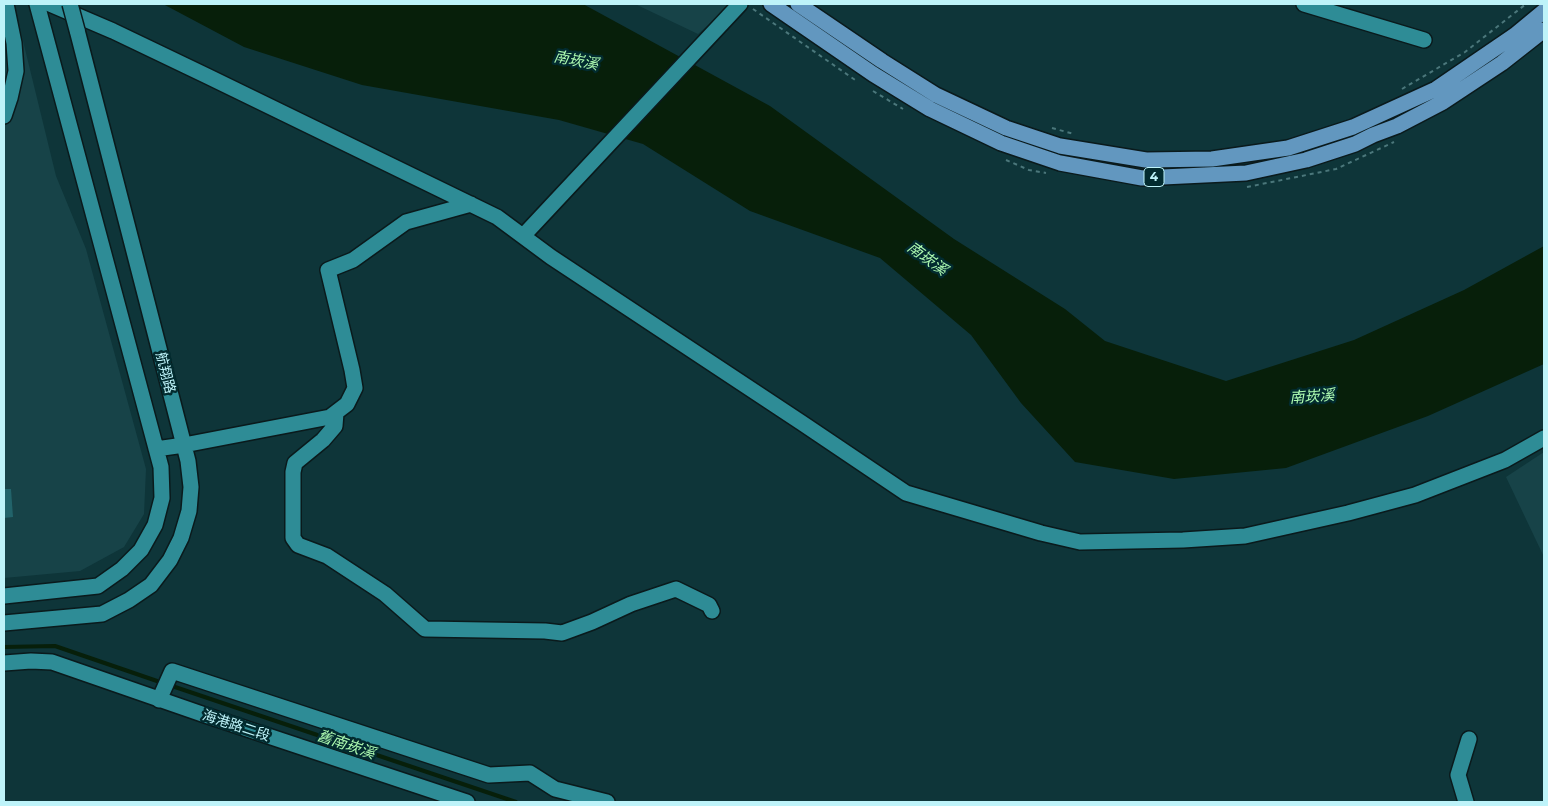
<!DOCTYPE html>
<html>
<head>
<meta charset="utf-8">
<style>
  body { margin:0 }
  #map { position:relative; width:1548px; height:806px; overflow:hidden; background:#0e3539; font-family:Montserrat,sans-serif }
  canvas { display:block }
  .frame { position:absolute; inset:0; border:5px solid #bef3f9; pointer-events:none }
</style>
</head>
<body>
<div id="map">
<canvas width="1548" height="806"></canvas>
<div class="frame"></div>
</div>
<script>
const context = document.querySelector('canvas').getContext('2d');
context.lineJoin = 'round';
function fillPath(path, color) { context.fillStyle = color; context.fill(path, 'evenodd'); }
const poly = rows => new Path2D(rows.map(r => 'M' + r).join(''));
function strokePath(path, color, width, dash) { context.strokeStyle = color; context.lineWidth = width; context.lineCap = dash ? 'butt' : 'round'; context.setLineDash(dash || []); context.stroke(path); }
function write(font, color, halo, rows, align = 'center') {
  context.font = font + ' Montserrat,"Noto Sans TC",sans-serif'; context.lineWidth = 5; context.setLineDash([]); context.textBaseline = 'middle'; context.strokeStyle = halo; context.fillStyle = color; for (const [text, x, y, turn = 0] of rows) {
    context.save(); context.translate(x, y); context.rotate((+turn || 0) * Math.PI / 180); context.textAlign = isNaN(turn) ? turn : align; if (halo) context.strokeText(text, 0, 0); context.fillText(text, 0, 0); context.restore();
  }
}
fillPath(poly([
  [4,4,14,4,56,176,86,249,146,469,144,514,124,547,80,571,4,578],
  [635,4,732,4,698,34],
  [1544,452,1544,557,1506,477]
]), '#174348');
fillPath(poly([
  [163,4,583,4,770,106,954,239,1065,309,1105,341,1226,381,1354,340,1464,290,1544,246,1544,364,1428,416,1286,468,1174,479,1075,462,1021,403,971,335,880,258,750,211,643,144,559,120,362,85,244,47]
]), '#071f0a');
strokePath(poly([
  [4,647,55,646,157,681],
  [175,687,516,802]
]), '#071f0a', 4);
fillPath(poly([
  [4,489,11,489,13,517,4,518]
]), '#22636a');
const minor = poly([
  [50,4,113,31,207,76,497,217,551,257,802,423,906,493,1041,533,1080,542,1183,540,1245,536,1348,513,1415,495,1505,460,1544,438],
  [1304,4,1424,40],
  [4,116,10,98,16,71,14,43,6,4],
  [523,236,740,4],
  [336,413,335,426,323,440,295,463,293,472,293,538,298,545,327,556,385,594,425,629,545,631,562,633,592,622,631,604,676,589,709,605,712,611],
  [156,449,184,445,330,417,347,404,355,388,352,370,328,270,353,260,406,222,471,204],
  [4,596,98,586,122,569,141,550,155,525,162,498,161,467,37,4],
  [4,623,102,614,129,600,151,585,170,560,181,538,189,511,191,487,188,461,77,30],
  [4,663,31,661,52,662,202,714,467,802],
  [159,700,172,671,489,775,530,773,555,789,607,802],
  [1466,802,1458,775,1469,739]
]);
const major = poly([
  [771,4,873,74,930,109,1001,143,1060,163,1142,178,1246,173,1306,160,1355,144,1373,135,1397,126,1443,102,1502,63,1544,30],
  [798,4,882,61,936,95,1006,128,1060,146,1146,160,1212,159,1288,148,1353,127,1436,89,1515,35,1544,11]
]);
strokePath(minor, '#0a1a1c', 18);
strokePath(major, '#0a1a1c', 18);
strokePath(poly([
  [753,9,858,82],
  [1402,89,1465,52,1526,4],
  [873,91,903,109],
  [1052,128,1074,134],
  [1006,160,1029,170,1046,173],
  [1247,187,1336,169,1394,142]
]), '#4b777b', 2, [4, 4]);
strokePath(minor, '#2e8c96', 15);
strokePath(major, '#6297bf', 15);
const minorBridge = poly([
  [70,4,77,30]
]);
strokePath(minorBridge, '#0a1a1c', 18, []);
strokePath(minorBridge, '#2e8c96', 15);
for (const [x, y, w] of [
  [1154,177,20]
]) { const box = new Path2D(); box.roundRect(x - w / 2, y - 9.5, w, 19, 4); context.fillStyle = '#022b2f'; context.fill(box); strokePath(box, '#bef3f9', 1); }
write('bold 12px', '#bef3f9', null, [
  ["4",1154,177]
]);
write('14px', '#bef3f9', '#022b2f', [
  ["航翔路",165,373,76],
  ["海港路二段",236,726,18]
]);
write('italic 15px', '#aefbb1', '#022b2f', [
  ["南崁溪",576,61,11],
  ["南崁溪",927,259,36],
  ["南崁溪",1312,397,-4],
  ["舊南崁溪",346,745,19]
]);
</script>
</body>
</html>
